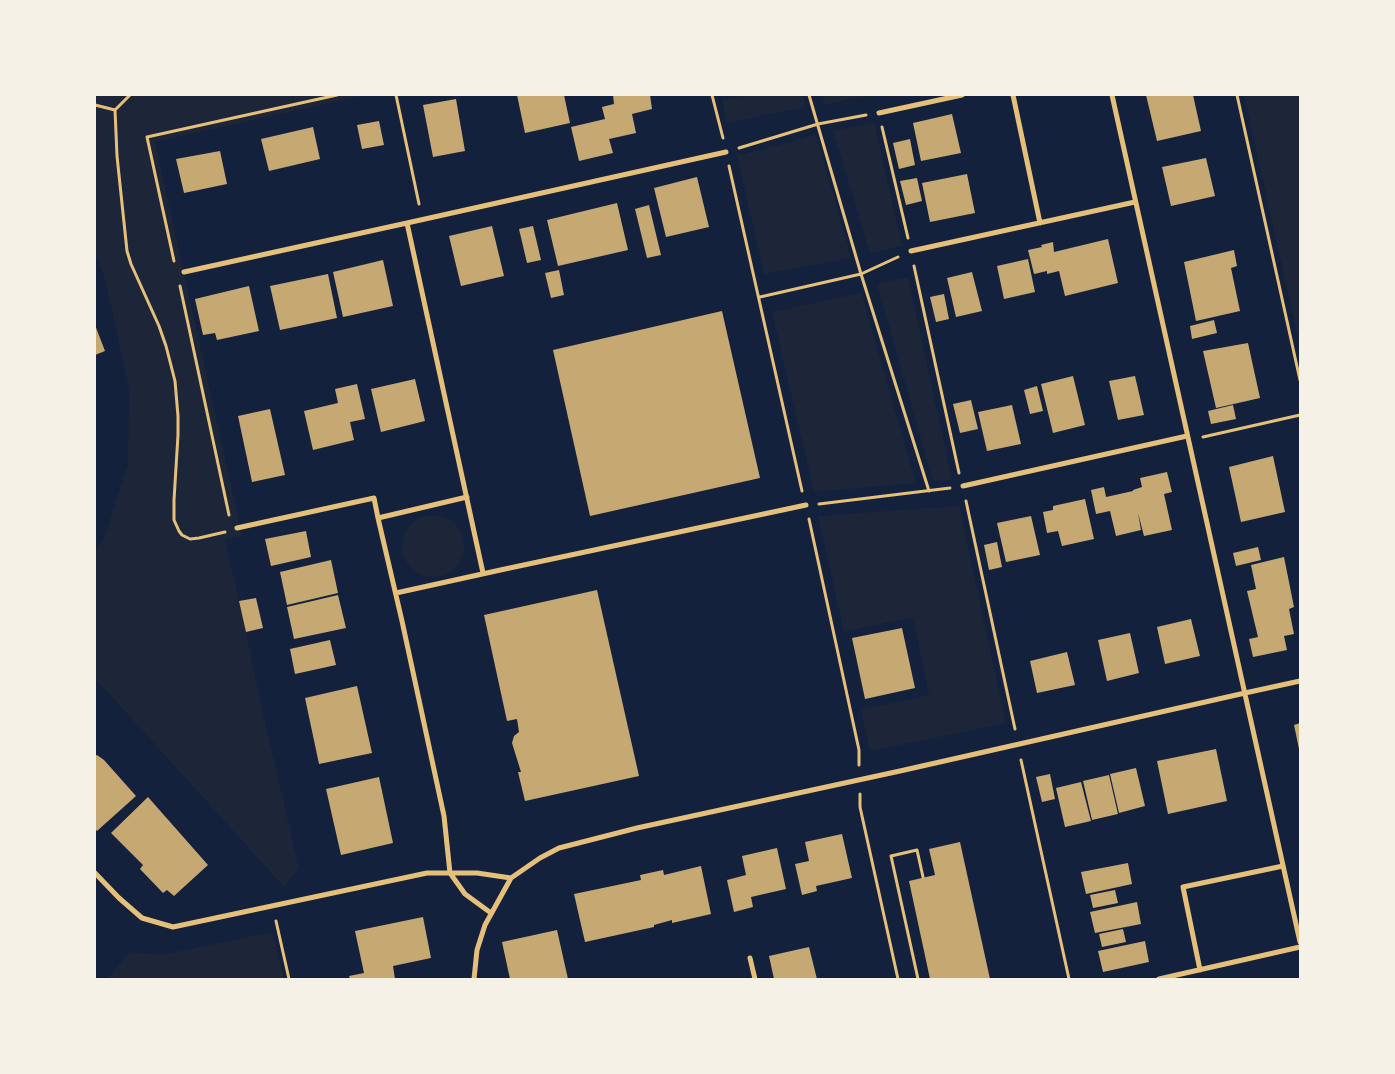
<!DOCTYPE html>
<html>
<head>
<meta charset="utf-8">
<style>
  body { margin:0 }
  #map { position:relative; width:1395px; height:1074px; overflow:hidden; background:#14213d; font-family:Lato,sans-serif }
  canvas { display:block }
  .frame { position:absolute; inset:0; border:96px solid #f6f1e7; pointer-events:none }
</style>
</head>
<body>
<div id="map">
<canvas width="1395" height="1074"></canvas>
<div class="frame"></div>
</div>
<script>
const context = document.querySelector('canvas').getContext('2d');
context.lineJoin = 'round';
function fillPath(path, color) { context.fillStyle = color; context.fill(path, 'evenodd'); }
const poly = rows => new Path2D(rows.map(r => 'M' + r).join(''));
function strokePath(path, color, width, dash) { context.strokeStyle = color; context.lineWidth = width; context.lineCap = dash ? 'butt' : 'round'; context.setLineDash(dash || []); context.stroke(path); }
fillPath(poly([
  [95,95,365,95,155,142,242,536,225,540,246,632,259,696,299,868,284,887,95,678,95,551,104,538,128,464,129,390,106,282,95,253],
  [747,95,802,95,805,107,727,123,722,100],
  [822,95,868,95,825,105],
  [1244,95,1300,95,1300,347],
  [874,122,902,246,870,253,833,131],
  [816,135,851,258,764,274,737,156],
  [908,277,952,480,933,481,877,284],
  [861,293,916,483,814,492,772,312],
  [959,506,1006,723,870,751,861,710,929,695,913,617,844,632,818,516],
  '402 546a31 31 0 1 1 62 0a31 31 0 1 1-62 0Z',
  [272,932,284,979,107,979,130,952,162,955]
]), '#1d2539');
fillPath(poly([
  [517,95,564,95,570,123,525,133],
  [613,95,650,95,652,109,632,114,636,133,609,139,613,153,579,161,571,127,605,119,602,107,614,104],
  [1146,95,1193,95,1201,131,1157,141],
  [456,99,465,151,433,157,423,105],
  [952,114,961,153,921,161,913,123],
  [379,121,384,145,362,149,357,125],
  [313,127,320,159,269,171,261,139],
  [910,139,915,165,899,169,893,143],
  [220,151,227,184,184,193,176,159],
  [1206,158,1215,196,1171,206,1162,167],
  [967,174,975,213,930,222,922,183],
  [697,177,709,227,666,237,654,188],
  [917,178,922,201,906,205,900,181],
  [617,203,628,250,558,266,547,220],
  [649,205,661,255,647,258,635,209],
  [492,226,504,276,461,286,449,236],
  [533,226,541,260,527,263,519,229],
  [1108,239,1118,283,1065,296,1059,271,1047,274,1047,271,1034,274,1028,250,1042,247,1041,245,1053,242,1054,252],
  [1234,250,1237,266,1231,268,1240,311,1196,321,1184,262],
  [1028,259,1035,292,1004,299,997,266],
  [383,260,393,306,343,317,333,272],
  [559,270,564,295,551,298,545,273],
  [972,272,982,311,956,317,947,278],
  [328,274,337,318,280,330,270,286],
  [249,286,259,331,217,340,215,333,203,335,195,299],
  [944,294,949,319,936,322,930,297],
  [722,311,760,478,590,516,553,350],
  [1214,320,1217,333,1192,339,1190,326],
  [95,325,105,351,95,355],
  [1248,343,1260,398,1216,408,1203,351],
  [1073,376,1085,425,1053,433,1041,384],
  [1135,376,1144,415,1118,420,1109,381],
  [415,379,425,421,381,432,371,389],
  [357,384,365,419,350,422,354,440,313,450,304,411,338,403,335,389],
  [1037,386,1043,411,1030,414,1024,390],
  [971,400,978,429,960,433,953,404],
  [1012,405,1021,444,987,451,978,412],
  [1233,405,1236,419,1211,424,1208,411],
  [270,409,285,475,252,482,238,416],
  [1273,456,1285,512,1241,522,1229,467],
  [1167,472,1172,492,1164,494,1172,530,1144,536,1138,513,1141,530,1116,536,1110,511,1096,514,1091,490,1104,487,1106,497,1133,491,1133,490,1142,487,1140,478],
  [1085,499,1094,539,1062,546,1058,531,1047,533,1043,512,1053,510,1053,506],
  [1031,516,1040,555,1006,562,997,523],
  [306,531,311,557,271,566,265,539],
  [997,542,1002,567,989,570,984,545],
  [1258,547,1261,560,1236,566,1233,553],
  [1284,557,1294,607,1289,609,1294,634,1284,636,1287,650,1253,657,1249,639,1258,637,1247,591,1256,589,1251,565],
  [331,560,338,593,287,605,280,572],
  [597,590,639,776,525,801,518,772,521,772,512,743,514,736,519,732,517,719,507,721,484,615],
  [338,595,346,628,294,639,287,607],
  [256,598,263,628,246,632,239,601],
  [1191,619,1200,656,1165,664,1157,627],
  [902,628,915,688,865,699,852,638],
  [1130,633,1139,673,1107,681,1098,640],
  [330,640,336,665,295,674,290,649],
  [1067,652,1075,685,1037,693,1030,661],
  [357,686,372,753,319,764,305,698],
  [1300,723,1300,749,1299,749,1294,725],
  [1216,749,1227,801,1168,814,1157,761],
  [97,755,104,760,136,796,97,831,95,829,95,756],
  [1136,768,1145,806,1119,813,1110,774],
  [1050,774,1055,799,1042,802,1036,777],
  [1109,775,1118,814,1092,820,1083,781],
  [379,777,393,843,341,855,326,789],
  [1081,782,1091,821,1065,827,1056,788],
  [148,797,208,865,174,896,167,890,163,893,140,869,143,865,111,833],
  [842,834,852,878,816,886,817,891,802,895,795,864,809,861,805,842],
  [960,842,990,979,930,979,909,881,935,875,929,849],
  [777,848,786,889,751,897,753,907,734,912,727,880,746,875,742,856],
  [1128,863,1132,884,1086,894,1081,872],
  [701,866,711,914,672,923,672,920,654,925,654,927,585,942,574,894,641,880,640,875,663,870,664,875],
  [1115,890,1118,903,1093,908,1090,895],
  [1137,902,1141,924,1095,933,1090,912],
  [423,917,431,958,393,966,395,979,350,979,349,976,364,973,355,931],
  [1123,929,1126,942,1102,947,1099,934],
  [557,930,568,979,510,979,502,942],
  [1145,941,1149,962,1103,972,1098,951],
  [809,947,817,979,774,979,769,956]
]), '#c6a872');
strokePath(poly([
  [130,95,115,110,117,156,127,251,131,264,159,326,166,346,175,381,178,416,178,435,174,500,174,520,179,531,182,535,190,539,199,538,225,532],
  [396,95,419,204],
  [712,95,723,138],
  [809,95,861,274,929,491],
  [1237,95,1300,380],
  [95,105,115,110],
  [882,127,908,238],
  [739,148,818,124,866,115],
  [729,166,802,491],
  [174,261,147,137,337,95],
  [914,266,959,473],
  [180,286,229,515],
  [760,297,861,274,898,257],
  [1203,437,1300,415],
  [966,501,1015,729],
  [819,504,950,488],
  [809,519,859,750,859,765],
  [1021,760,1069,979],
  [860,794,860,807,898,979],
  [276,921,289,979],
  [918,979,891,856,917,850,923,877]
]), '#e5c07b', 3);
strokePath(poly([
  [1013,95,1040,223],
  [1112,95,1300,942],
  [879,113,962,95],
  [407,223,726,152],
  [911,251,1135,202],
  [184,272,407,223,483,573],
  [963,486,1187,436],
  [378,518,402,621,444,816,450,873,465,894,491,913],
  [237,528,374,498,378,518,467,497],
  [396,593,505,569,806,505],
  [95,873,119,898,142,918,173,927,427,873,477,873,511,878],
  [750,958,755,979],
  [1200,970,1183,887,1283,866],
  [474,979,477,950,485,925,511,878,540,858,559,848,637,828,900,771,1245,693,1300,681],
  [1159,979,1300,947]
]), '#e5c07b', 5);
</script>
</body>
</html>
